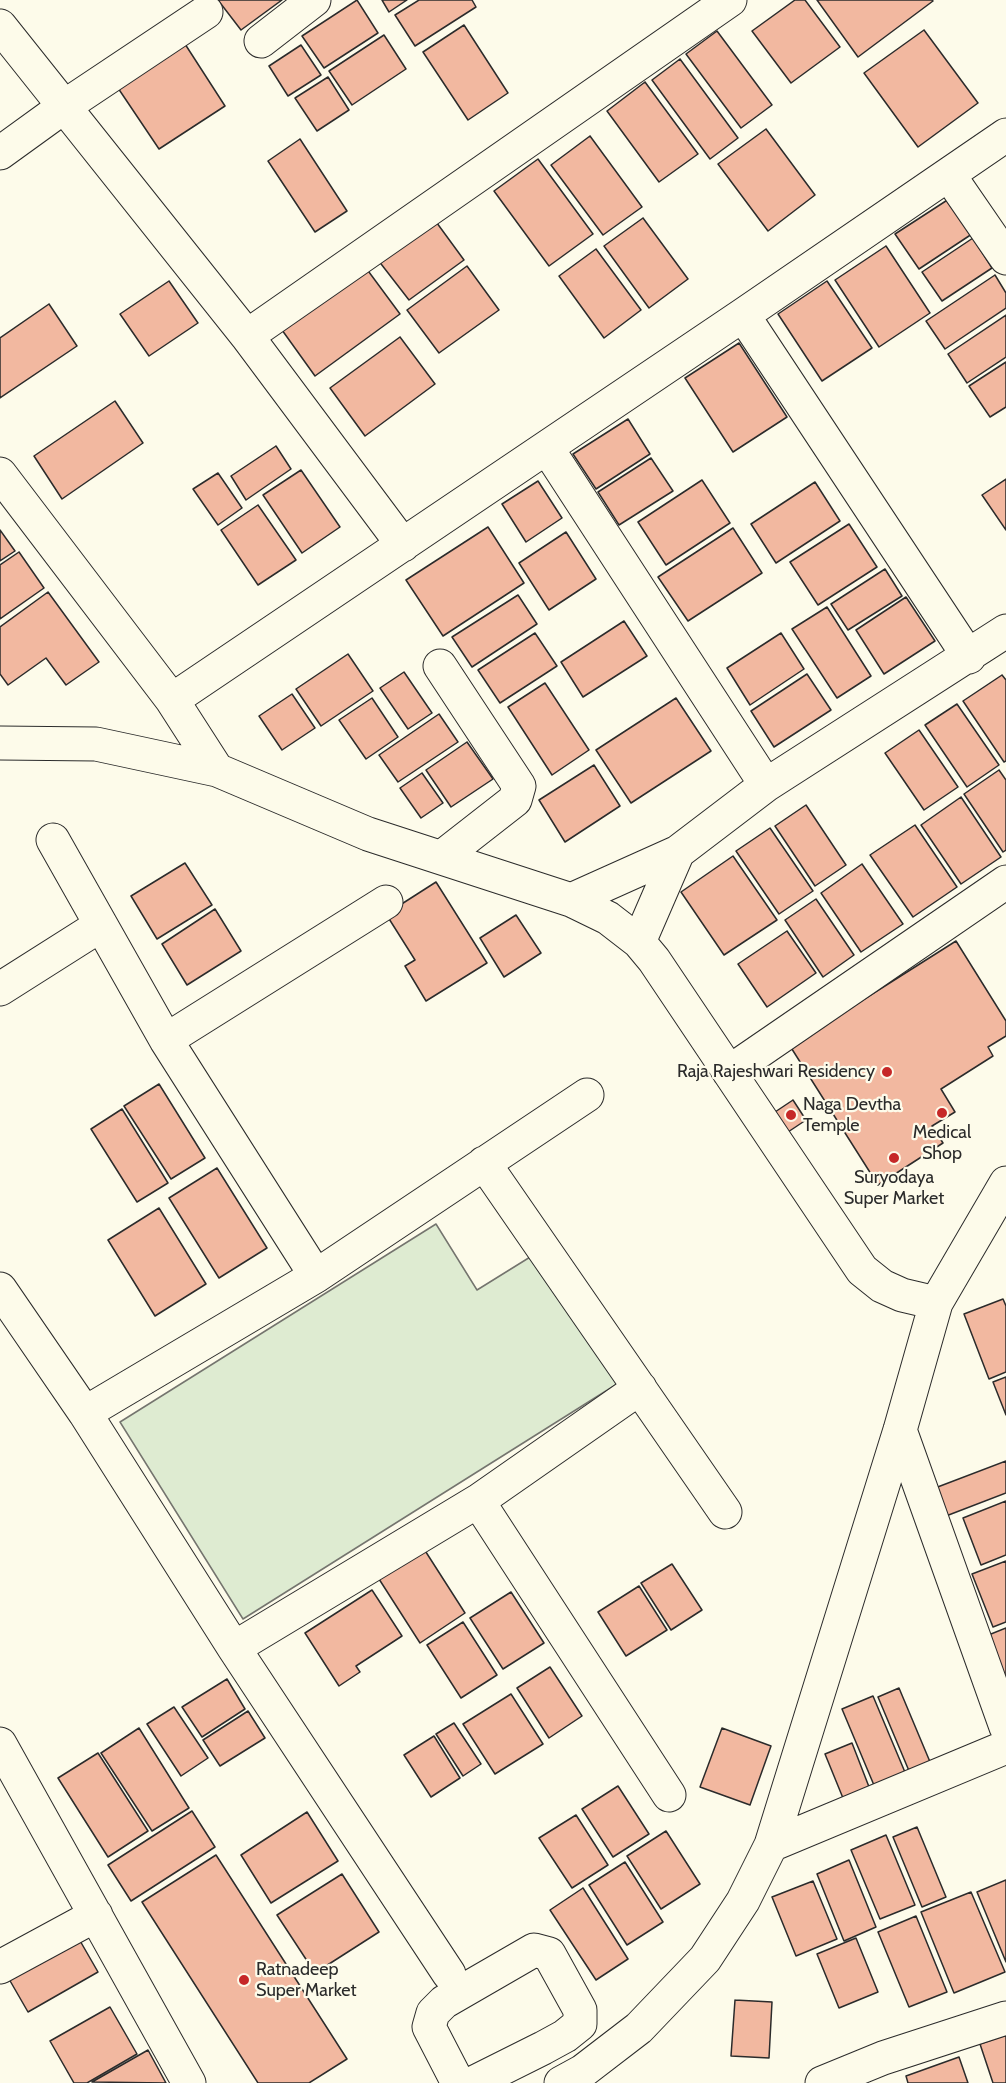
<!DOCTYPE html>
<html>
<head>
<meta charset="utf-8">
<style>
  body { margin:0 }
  canvas { display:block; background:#fdfbea }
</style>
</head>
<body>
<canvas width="1006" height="2083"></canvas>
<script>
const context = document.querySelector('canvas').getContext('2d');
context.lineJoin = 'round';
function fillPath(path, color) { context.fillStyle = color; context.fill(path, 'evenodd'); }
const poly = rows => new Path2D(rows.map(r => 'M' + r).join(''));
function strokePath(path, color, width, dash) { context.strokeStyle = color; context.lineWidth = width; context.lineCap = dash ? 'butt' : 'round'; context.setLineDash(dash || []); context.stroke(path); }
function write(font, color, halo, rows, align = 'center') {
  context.font = font + ' Cabin,sans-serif'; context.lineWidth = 4.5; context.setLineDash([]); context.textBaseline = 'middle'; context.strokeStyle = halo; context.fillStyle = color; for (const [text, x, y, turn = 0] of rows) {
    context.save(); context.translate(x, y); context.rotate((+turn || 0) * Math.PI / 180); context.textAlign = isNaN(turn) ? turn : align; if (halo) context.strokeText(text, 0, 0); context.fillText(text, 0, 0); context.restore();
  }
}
const green = poly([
  [436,1224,477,1290,535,1254,617,1384,243,1619,120,1422,436,1224]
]);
fillPath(green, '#deebd1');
strokePath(green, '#74746e', 1.5);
const building = poly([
  [218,0,282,0,241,30,218,0],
  [357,0,378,33,324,68,302,36,357,0],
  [382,0,407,0,389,12,382,0],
  [419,0,472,0,476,7,415,46,395,15,419,0],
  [795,0,805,0,840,47,791,83,752,31,795,0],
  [817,0,932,0,933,1,858,57,817,0],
  [464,25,508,93,468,120,423,52,464,25],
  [924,30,978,103,918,147,864,73,924,30],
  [717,31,772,105,741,128,686,54,717,31],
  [384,35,406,69,352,105,329,71,384,35],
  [185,44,225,106,159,149,118,88,185,44],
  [301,45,321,75,288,96,269,66,301,45],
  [680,59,738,138,710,159,652,80,680,59],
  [328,77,349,110,317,131,295,98,328,77],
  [645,82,698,154,659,182,607,111,645,82],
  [766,129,815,195,768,231,718,164,766,129],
  [590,136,642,207,603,235,551,165,590,136],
  [300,139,347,211,315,232,268,161,300,139],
  [538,159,593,234,549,266,494,191,538,159],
  [952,197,975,232,919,269,895,234,952,197],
  [643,218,688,279,649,308,604,246,643,218],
  [434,219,464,260,409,300,378,260,434,219],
  [973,238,992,268,942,301,922,272,973,238],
  [886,246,930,313,879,347,835,280,886,246],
  [596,249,641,310,604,338,559,276,596,249],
  [467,266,499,310,439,353,407,310,467,266],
  [366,268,400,314,315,376,282,330,366,268],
  [995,275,1006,293,1006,308,945,349,926,321,995,275],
  [169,281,198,323,149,356,120,314,169,281],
  [827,281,872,348,822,381,778,314,827,281],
  [49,304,77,346,0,398,0,338,49,304],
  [1006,315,1006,357,967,383,948,354,1006,315],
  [400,337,435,384,365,436,330,388,400,337],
  [739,343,787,417,733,452,685,378,739,343],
  [1006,362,1006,407,990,417,969,386,1006,362],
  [115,401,143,443,62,499,34,456,115,401],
  [628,419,650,454,596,489,573,454,628,419],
  [276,446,291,469,246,500,231,476,276,446],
  [651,458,673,491,619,525,598,492,651,458],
  [301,470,340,527,302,553,263,495,301,470],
  [218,473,242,508,218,525,193,489,218,473],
  [1006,479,1006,530,982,495,1006,479],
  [702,480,730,523,666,565,638,522,702,480],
  [538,481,562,518,526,542,502,504,538,481],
  [815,482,840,521,776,563,751,524,815,482],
  [258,505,296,560,258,585,221,530,258,505],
  [849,524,877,567,818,605,790,562,849,524],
  [488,527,524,583,443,636,406,580,488,527],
  [733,528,762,573,688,621,658,577,733,528],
  [0,530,15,551,0,561,0,530],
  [566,532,596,579,549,610,519,563,566,532],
  [19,552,44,588,0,619,0,565,19,552],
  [885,569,902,596,848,630,831,604,885,569],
  [48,592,99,662,66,685,46,658,8,685,0,674,0,627,48,592],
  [518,595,537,624,472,667,452,637,518,595],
  [906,597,935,641,884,674,856,630,906,597],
  [827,607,871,676,837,698,792,629,827,607],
  [624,621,647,656,583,697,561,662,624,621],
  [535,633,557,666,500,703,478,670,535,633],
  [781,633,804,669,750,705,727,668,781,633],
  [348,654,373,691,321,726,296,689,348,654],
  [404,672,432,713,408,729,380,688,404,672],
  [807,674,831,710,774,747,751,711,807,674],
  [1002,675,1006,680,1006,761,1004,762,963,701,1002,675],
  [545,683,589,750,552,775,508,707,545,683],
  [292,694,315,728,282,750,259,716,292,694],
  [372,698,398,737,366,759,339,720,372,698],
  [676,698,711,751,631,803,596,750,676,698],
  [957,704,999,765,967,787,925,725,957,704],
  [439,714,458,742,398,782,379,755,439,714],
  [919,730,958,787,924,810,885,753,919,730],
  [467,742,493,779,451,807,426,770,467,742],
  [594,765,620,806,565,842,539,800,594,765],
  [999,770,1006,780,1006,850,1003,852,964,794,999,770],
  [422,773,443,803,421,818,400,788,422,773],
  [961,797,1001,857,961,884,921,825,961,797],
  [806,805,846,865,815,886,775,826,806,805],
  [915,825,957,887,913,917,870,855,915,825],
  [770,828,813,891,779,914,736,851,770,828],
  [733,856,777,920,724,955,681,892,733,856],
  [185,863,212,905,157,939,131,896,185,863],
  [862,864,903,924,861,952,821,893,862,864],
  [436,882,487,963,426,1001,405,966,415,960,386,914,436,882],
  [816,899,854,955,823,977,785,920,816,899],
  [215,909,241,951,187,985,162,944,215,909],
  [516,915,541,953,504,977,480,938,516,915],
  [787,931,816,973,767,1007,738,964,787,931],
  [956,941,1006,1021,1006,1036,988,1047,993,1056,941,1089,955,1112,932,1126,943,1143,878,1185,790,1046,956,941],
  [159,1084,205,1158,171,1179,124,1106,159,1084],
  [793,1100,806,1120,788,1132,775,1112,793,1100],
  [122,1109,168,1183,137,1202,91,1129,122,1109],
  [217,1168,267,1248,219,1278,169,1198,217,1168],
  [159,1208,206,1284,155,1316,108,1240,159,1208],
  [1003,1299,1006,1306,1006,1372,989,1379,964,1314,1003,1299],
  [1006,1377,1006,1415,993,1382,1006,1377],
  [1006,1461,1006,1493,946,1516,935,1488,1006,1461],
  [1006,1501,1006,1555,981,1565,963,1518,1006,1501],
  [424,1549,465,1613,420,1643,379,1579,424,1549],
  [1006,1561,1006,1622,993,1627,972,1574,1006,1561],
  [672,1564,702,1610,671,1630,641,1583,672,1564],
  [639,1586,667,1630,626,1656,598,1612,639,1586],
  [372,1590,402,1636,356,1666,360,1672,339,1686,305,1633,372,1590],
  [511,1592,544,1643,503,1669,470,1618,511,1592],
  [463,1622,497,1675,461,1698,427,1645,463,1622],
  [1006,1628,1006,1684,986,1636,1006,1628],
  [550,1667,582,1716,549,1738,517,1688,550,1667],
  [227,1679,245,1709,202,1737,182,1707,227,1679],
  [899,1688,933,1769,912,1778,878,1697,899,1688],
  [511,1694,543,1744,495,1774,463,1724,511,1694],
  [873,1696,907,1777,876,1790,842,1709,873,1696],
  [174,1707,208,1758,181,1776,147,1724,174,1707],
  [248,1711,265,1738,220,1766,203,1740,248,1711],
  [454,1723,481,1764,463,1776,436,1734,454,1723],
  [139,1728,189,1808,152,1831,101,1753,139,1728],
  [722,1728,771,1746,750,1805,700,1787,722,1728],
  [434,1736,460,1778,431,1797,404,1755,434,1736],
  [852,1743,871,1792,845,1803,825,1754,852,1743],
  [98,1753,148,1831,108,1857,58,1778,98,1753],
  [618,1786,649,1834,613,1857,582,1809,618,1786],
  [192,1811,215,1847,131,1901,108,1865,192,1811],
  [307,1812,338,1861,271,1903,241,1855,307,1812],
  [576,1815,608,1865,572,1888,539,1838,576,1815],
  [917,1827,946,1897,922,1907,893,1837,917,1827],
  [666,1831,700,1884,661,1909,627,1856,666,1831],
  [886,1835,915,1905,880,1919,851,1850,886,1835],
  [216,1855,347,2059,309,2083,258,2083,142,1902,216,1855],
  [849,1860,876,1927,844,1941,817,1874,849,1860],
  [625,1862,663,1922,627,1945,589,1885,625,1862],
  [342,1874,379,1932,315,1973,277,1915,342,1874],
  [1006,1880,1006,1962,977,1892,1006,1880],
  [813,1881,837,1939,796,1956,772,1897,813,1881],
  [583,1888,628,1959,596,1980,550,1910,583,1888],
  [971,1892,1005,1972,954,1993,921,1912,971,1892],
  [916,1916,947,1992,909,2007,878,1932,916,1916],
  [856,1938,878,1992,839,2008,817,1954,856,1938],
  [79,1939,98,1972,28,2012,9,1979,79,1939],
  [735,2000,772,2002,769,2058,731,2056,735,2000],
  [110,2007,137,2054,87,2083,74,2083,50,2041,110,2007],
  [1006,2035,1006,2083,993,2083,980,2044,1006,2035],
  [148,2050,166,2083,92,2082,148,2050],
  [959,2057,968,2083,908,2083,906,2076,959,2057]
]);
fillPath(building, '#f2b8a0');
strokePath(building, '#2b2b2b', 1.5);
const minor = poly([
  [0,26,247,336,403,545],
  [261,41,314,0],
  [0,153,65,106,206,12],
  [949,175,1006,258],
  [743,315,969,657],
  [247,336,730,0],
  [547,448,766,785],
  [0,474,172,700,217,770],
  [440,666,519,786,515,800,442,857],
  [172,700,743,315,1006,135],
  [0,743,96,744,217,770,368,834,571,900,608,918,639,942,654,960,862,1270,882,1286,902,1295,936,1303],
  [53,840,166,1040,316,1276],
  [571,900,678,852,766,785,1006,631],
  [639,942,678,852],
  [0,989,101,925],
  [166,1040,386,902],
  [729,1072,1006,882],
  [484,1163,725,1512],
  [0,1289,85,1413,234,1648,449,1974],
  [85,1413,316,1276,587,1095],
  [900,1430,1006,1727],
  [478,1501,669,1795],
  [234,1648,478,1501,640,1388],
  [0,1744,189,2083],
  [771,1845,1006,1747],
  [0,1967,96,1915],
  [458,2083,429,2027,433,2013,444,2002,534,1950,549,1954,580,2010,580,2024,565,2036,543,2048,473,2083],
  [561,2083,583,2071,639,2028,705,1959,743,1901,771,1845,900,1430,936,1303,1006,1183],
  [822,2083,883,2058,1006,2018]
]);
strokePath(minor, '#2b2b2b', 35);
strokePath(minor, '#fdfbea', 33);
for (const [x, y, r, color] of [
  [887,1072,6,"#c62828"],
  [942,1113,6,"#c62828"],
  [791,1115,6,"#c62828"],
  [894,1158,6,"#c62828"],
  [244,1980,6,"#c62828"]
]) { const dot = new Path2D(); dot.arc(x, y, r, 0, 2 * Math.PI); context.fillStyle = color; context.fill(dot); strokePath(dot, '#fdfbea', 2); }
write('18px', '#2b2b2b', '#fdfbea', [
  ["Raja Rajeshwari Residency",875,1072,"right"],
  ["Naga Devtha",803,1105],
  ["Temple",803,1126],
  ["Medical",942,1133,"center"],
  ["Shop",942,1154,"center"],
  ["Suryodaya",894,1178,"center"],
  ["Super Market",894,1199,"center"],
  ["Ratnadeep",256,1970],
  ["Super Market",256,1991]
], 'left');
</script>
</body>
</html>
